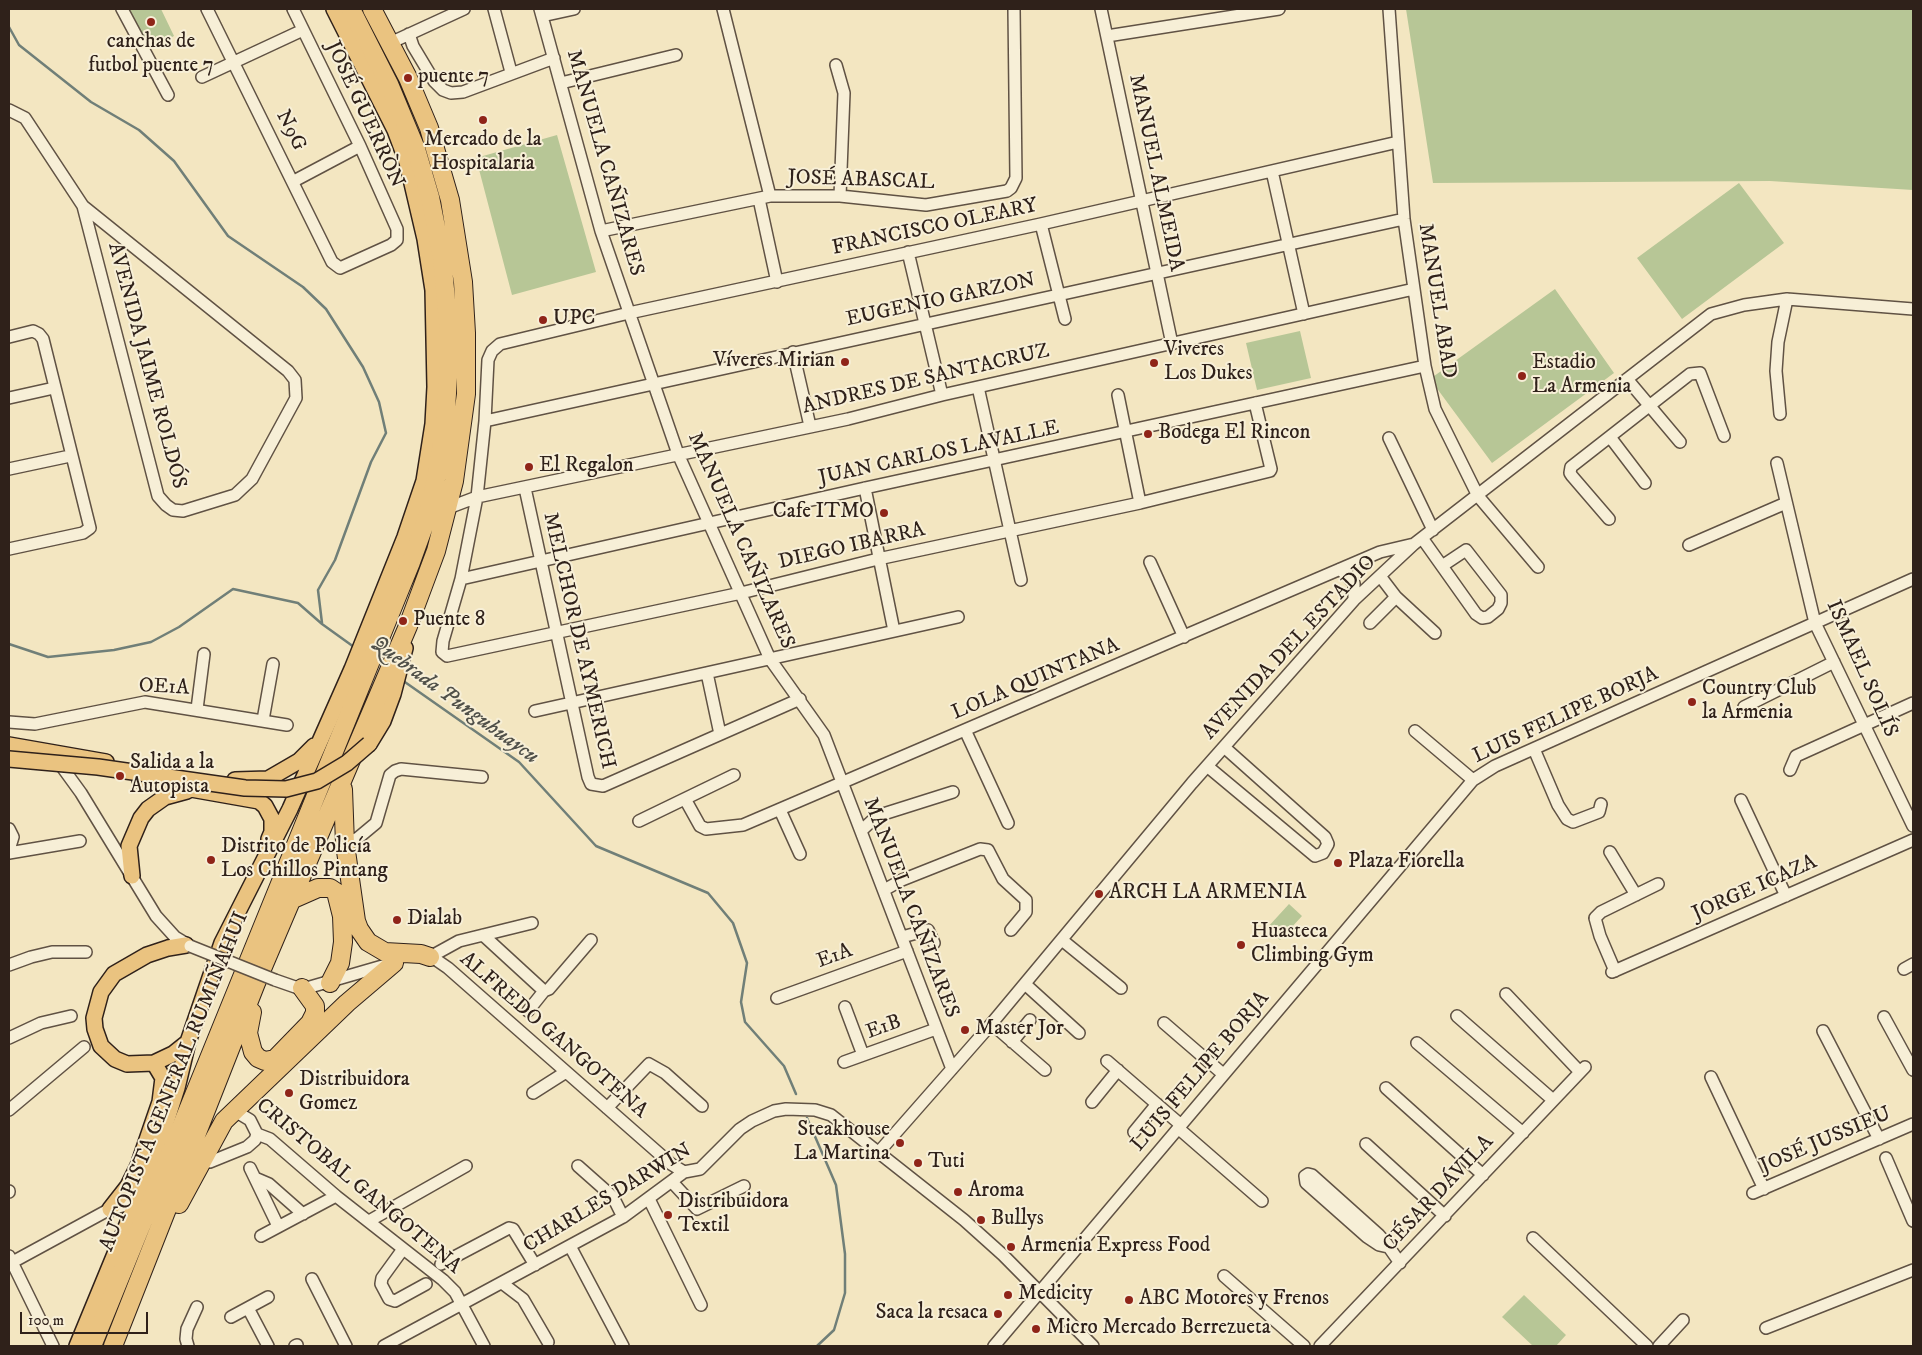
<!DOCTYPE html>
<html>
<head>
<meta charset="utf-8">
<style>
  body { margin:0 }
  #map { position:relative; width:1922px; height:1355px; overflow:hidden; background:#f3e6c1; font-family:"IM FELL DW Pica",serif }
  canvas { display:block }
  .frame { position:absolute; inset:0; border:10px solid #2f211a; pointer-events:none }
  .scale { position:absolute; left:20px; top:1312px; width:128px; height:22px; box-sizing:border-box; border:2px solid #2f211a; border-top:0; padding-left:6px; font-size:15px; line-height:18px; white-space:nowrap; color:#2f211a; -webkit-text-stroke:4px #f7efd7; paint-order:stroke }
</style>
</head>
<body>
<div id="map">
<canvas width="1922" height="1355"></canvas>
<div class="frame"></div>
<div class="scale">100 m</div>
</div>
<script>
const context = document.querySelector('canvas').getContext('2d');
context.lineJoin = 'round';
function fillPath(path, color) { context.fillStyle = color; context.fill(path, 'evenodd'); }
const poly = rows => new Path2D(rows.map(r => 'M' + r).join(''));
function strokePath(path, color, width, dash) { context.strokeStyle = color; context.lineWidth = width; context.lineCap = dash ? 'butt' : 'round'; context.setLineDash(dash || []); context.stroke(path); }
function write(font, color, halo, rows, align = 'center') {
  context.font = font + ' "IM FELL DW Pica",serif'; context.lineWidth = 4; context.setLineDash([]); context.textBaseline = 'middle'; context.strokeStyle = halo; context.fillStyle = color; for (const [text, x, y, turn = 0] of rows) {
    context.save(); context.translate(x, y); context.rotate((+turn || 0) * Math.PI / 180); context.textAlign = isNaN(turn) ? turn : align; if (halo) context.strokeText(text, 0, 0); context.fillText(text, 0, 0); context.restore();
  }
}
fillPath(poly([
  [127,9,161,9,174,36,148,49],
  [1406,9,1913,9,1913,190,1770,181,1433,183],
  [557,135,596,272,512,295,476,158],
  [1739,183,1784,243,1682,319,1637,258],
  [1555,289,1614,373,1492,463,1430,379],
  [1300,331,1311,378,1257,390,1246,343],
  [1289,904,1302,916,1280,940,1267,928],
  [1524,1295,1566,1335,1556,1346,1533,1346,1502,1317]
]), '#b7c696');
strokePath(poly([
  [9,27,19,45,91,102,139,130,174,161,228,236,303,287,326,309,363,367,379,402,386,433,371,462,335,560,318,590,322,623],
  [9,644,48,657,114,650,151,642,179,627,233,589,298,603,322,624,354,647],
  [402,680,519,762,596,846,708,893,733,923,747,963,741,1002,745,1022,784,1066,796,1094],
  [807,1118,836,1185,845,1254,845,1293,834,1330,817,1346]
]), '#707f78', 2.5);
const minor = poly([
  [122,9,168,95],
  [207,9,332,262,340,268,391,245,397,240,397,229,360,146,293,9],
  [494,9,511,72],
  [540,9,601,231,678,454,770,659,824,735,952,1069],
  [723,9,770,196],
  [1101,9,1172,344],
  [1389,9,1404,219,1425,366,1435,409,1478,496,1538,567],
  [542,16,574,9],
  [409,34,413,46,434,81,443,90,451,93,463,92,554,58],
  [1107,36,1279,9],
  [390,43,464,9],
  [836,65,844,93,840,196],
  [202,77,303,30],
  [561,83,676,55],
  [9,110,25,118,83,206,288,371,295,380,296,398,252,479,235,495,183,511,173,510,166,505,158,496,83,206],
  [1272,171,1304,314],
  [294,181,360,146],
  [759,199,777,282],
  [1041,224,1065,319],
  [601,231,770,196,840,196,926,205,1007,191,1011,188,1016,178,1014,9],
  [908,252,942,395],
  [9,337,33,331,39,334,43,339,90,528,83,533,9,549],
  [793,352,810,426],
  [1627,379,1680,442],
  [978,387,1021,580],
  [1118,395,1140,503],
  [9,398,54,388],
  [1255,403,1271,469,1270,471,1140,503,878,559,741,593,447,656,442,652,443,641,461,579,477,497,485,421,488,360,492,351,500,344,629,313,1041,224,1398,142],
  [1780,414,1776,371,1778,342,1787,299],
  [485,421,1404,219],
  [1610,437,1645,483],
  [1389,438,1433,530],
  [1777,463,1815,623,1913,826],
  [9,469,70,456],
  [525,488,588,777,591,784,603,786,800,699],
  [865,488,894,631],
  [448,508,477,497,848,419,942,395,1414,289],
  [1609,519,1572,476,1570,473,1571,467,1690,374,1700,373,1724,436],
  [1422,538,1476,614,1482,618,1488,617,1498,609,1501,603,1501,595,1466,550,1442,566],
  [1689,545,1786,503],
  [1150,562,1184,637],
  [1340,569,1354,583,1354,600],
  [1380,576,1396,597,1435,633],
  [461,579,865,488,1425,366],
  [1370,623,1396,597],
  [707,673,720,734],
  [1744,707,1834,662],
  [197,709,204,654],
  [535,711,958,617],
  [263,720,273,664],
  [9,722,35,724,145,702,287,725],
  [965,730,1008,823],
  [1415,731,1473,780],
  [1534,749,1558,805,1567,819,1573,822,1599,812,1601,804],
  [57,760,81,793,156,916,175,937,190,946],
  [1207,766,1315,856,1323,853,1328,844,1325,837,1224,747],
  [1790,770,1796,756,1913,703],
  [685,799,700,826,706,829,743,825,1380,552,1414,544],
  [1741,800,1786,896],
  [780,810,800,854],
  [639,821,734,775],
  [9,829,13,837,9,850],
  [861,831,877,816,953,792],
  [345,844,358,838,376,823,390,775,395,771,401,769,482,777],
  [1610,852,1636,895],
  [9,853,80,841],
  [884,890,902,880,980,849,988,850,1003,879,1026,900,1026,912,1011,930],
  [483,935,544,991,549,989,591,940],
  [902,937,928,930,934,943],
  [1062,940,1121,988],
  [424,957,435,959,448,968,671,1164,684,1172],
  [430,957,459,941,532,923],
  [9,965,31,957,52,952,86,952],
  [1904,969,1913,964],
  [1615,971,1600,936,1595,918,1601,912,1658,884],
  [1612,972,1913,840],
  [275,980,298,988,310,987,386,965],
  [1025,984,1079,1033],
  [1506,994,1580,1072],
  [777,998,907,951],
  [845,1007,863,1055],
  [528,1011,544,991],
  [1457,1016,1553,1100],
  [1884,1017,1913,1070],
  [1164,1023,1223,1074],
  [992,1024,1045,1070],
  [1823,1031,1879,1139],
  [9,1038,41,1023,71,1016],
  [1012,1042,1030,1020],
  [1417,1043,1523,1133],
  [1107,1061,1181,1125],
  [844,1062,936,1029],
  [1711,1077,1764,1189],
  [1386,1088,1483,1175],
  [533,1093,566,1072],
  [1092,1102,1118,1070],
  [607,1108,649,1064,665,1073,702,1106],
  [9,1110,84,1047],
  [235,1111,250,1120,257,1134,270,1139,336,1196,443,1280,455,1292,484,1346],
  [1178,1128,1262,1201],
  [1134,1132,1157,1104],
  [1366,1144,1445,1216],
  [878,1153,987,1029,1192,783,1354,600,1414,544,1711,314,1744,305,1787,299,1913,309],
  [1886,1158,1913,1221],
  [210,1162,247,1147,255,1140,257,1134],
  [578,1166,613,1197,623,1217],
  [250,1168,278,1226],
  [255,1178,269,1184,303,1214],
  [672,1182,697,1209,744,1186],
  [9,1191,9,1192],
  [1753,1193,1913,1124],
  [649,1199,701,1305],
  [369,1221,466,1166],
  [261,1236,336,1196],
  [1533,1238,1647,1346],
  [570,1246,623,1346],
  [1388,1247,1379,1245,1367,1237,1306,1183,1305,1176,1308,1174,1312,1175,1379,1235,1386,1243,1400,1263],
  [403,1249,382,1278,381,1284,389,1299,395,1301,426,1284],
  [9,1256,53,1346],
  [9,1264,110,1209,136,1203],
  [441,1264,509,1228,513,1229,535,1265],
  [1224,1276,1304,1346],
  [312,1279,346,1346],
  [502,1283,523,1299,548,1342],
  [248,1308,268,1346],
  [231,1317,268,1297],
  [1766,1328,1913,1270],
  [188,1346,186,1339,187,1329,197,1307],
  [295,1346,297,1345],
  [384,1346,623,1217,684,1172,700,1169,740,1129,752,1121,774,1111,786,1109,815,1110,831,1115,964,1220,1003,1255,1093,1346],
  [994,1346,1473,780,1495,766,1913,579],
  [1320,1346,1585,1067],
  [1659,1346,1683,1320]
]);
const major = poly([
  [369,744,383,721,393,694,405,648],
  [9,745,106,762],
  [140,780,259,801,265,806,272,819,272,832,269,839],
  [235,780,268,779,299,761,314,746],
  [132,876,129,846,141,818,148,809,165,797,187,791],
  [186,945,168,948,147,955,114,974,101,992,94,1018,95,1029,101,1046,115,1059,127,1064,154,1063,173,1054,188,1042],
  [110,1209,128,1186,138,1166,160,1102,163,1078,154,1063],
  [77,1346,155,1157,177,1088,188,1042,222,943,290,809,352,669,405,537,424,481,433,424,435,387,433,290,425,239,407,162,395,130,334,9]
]);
const highway = poly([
  [343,789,345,844,356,921,359,929,368,942,385,952,421,954,430,957],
  [293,899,318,888,330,888,336,892,342,916,343,942,340,963,330,983],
  [252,1012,248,1033,253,1052,258,1058,265,1061,275,1059,310,1023,315,1013,315,1006,302,988],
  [179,1204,224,1121,347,1003,394,963],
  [92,1346,411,562,428,515,437,474,445,425,449,362,449,332,442,257,430,197,416,149,389,84,351,9],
  [113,1346,256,983,408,626,436,551,454,481,466,394,466,333,463,282,450,200,429,128,408,78,372,9]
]);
strokePath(minor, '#605244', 14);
strokePath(major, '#2f211a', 18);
strokePath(highway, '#2f211a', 20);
strokePath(minor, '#f7efd7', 11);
strokePath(major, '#eac380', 15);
strokePath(highway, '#eac380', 18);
const minorBridge = poly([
  [190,946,275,980]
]);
const majorBridge = poly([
  [9,759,98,767,245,788,286,789,317,781,347,763,369,744]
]);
strokePath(minorBridge, '#605244', 14, []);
strokePath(majorBridge, '#2f211a', 18, []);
strokePath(minorBridge, '#f7efd7', 11);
strokePath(majorBridge, '#eac380', 15);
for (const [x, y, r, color] of [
  [151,22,5,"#8f2418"],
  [408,78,5,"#8f2418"],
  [483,120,5,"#8f2418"],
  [543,320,5,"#8f2418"],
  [845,362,5,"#8f2418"],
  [1154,363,5,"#8f2418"],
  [1522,376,5,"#8f2418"],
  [1148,434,5,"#8f2418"],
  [529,467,5,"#8f2418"],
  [884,513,5,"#8f2418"],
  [403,621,5,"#8f2418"],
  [1692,702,5,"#8f2418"],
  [120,776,5,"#8f2418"],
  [211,860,5,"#8f2418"],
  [1338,863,5,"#8f2418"],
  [1099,894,5,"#8f2418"],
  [397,920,5,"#8f2418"],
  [1241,945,5,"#8f2418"],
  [965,1030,5,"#8f2418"],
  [289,1093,5,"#8f2418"],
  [900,1143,5,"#8f2418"],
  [918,1163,5,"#8f2418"],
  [958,1192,5,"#8f2418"],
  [668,1215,5,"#8f2418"],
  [981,1220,5,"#8f2418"],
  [1011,1247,5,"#8f2418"],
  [1008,1295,5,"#8f2418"],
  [1129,1300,5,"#8f2418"],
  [998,1314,5,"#8f2418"],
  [1036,1329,5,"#8f2418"]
]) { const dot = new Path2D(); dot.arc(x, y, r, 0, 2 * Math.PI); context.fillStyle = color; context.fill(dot); strokePath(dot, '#f7efd7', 2); }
write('21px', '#2f211a', '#f7efd7', [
  ["canchas de",151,43,"center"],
  ["futbol puente 7",151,67,"center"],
  ["puente 7",418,78],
  ["Mercado de la",483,141,"center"],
  ["Hospitalaria",483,165,"center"],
  ["UPC",553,320],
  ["Viveres",1164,351],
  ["Los Dukes",1164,375],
  ["Víveres Mirian",835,362,"right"],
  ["Estadio",1532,364],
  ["La Armenia",1532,388],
  ["Bodega El Rincon",1158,434],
  ["El Regalon",539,467],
  ["Cafe ITMO",874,513,"right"],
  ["Puente 8",413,621],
  ["Country Club",1702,690],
  ["la Armenia",1702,714],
  ["Salida a la",130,764],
  ["Autopista",130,788],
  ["Distrito de Policía",221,848],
  ["Los Chillos Pintang",221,872],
  ["Plaza Fiorella",1348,863],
  ["ARCH LA ARMENIA",1109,894],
  ["Dialab",407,920],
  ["Huasteca",1251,933],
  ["Climbing Gym",1251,957],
  ["Master Jor",975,1030],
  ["Distribuidora",299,1081],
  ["Gomez",299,1105],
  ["Steakhouse",890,1131,"right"],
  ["La Martina",890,1155,"right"],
  ["Tuti",928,1163],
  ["Aroma",968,1192],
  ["Distribuidora",678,1203],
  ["Textil",678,1227],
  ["Bullys",991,1220],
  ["Armenia Express Food",1021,1247],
  ["Medicity",1018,1295],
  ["ABC Motores y Frenos",1139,1300],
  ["Saca la resaca",988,1314,"right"],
  ["Micro Mercado Berrezueta",1046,1329]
], 'left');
write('21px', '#2f211a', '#f7efd7', [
  ["JOSÉ GUERRÒN",364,115,65],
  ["N9G",290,131,63],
  ["MANUELA CAÑIZARES",604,163,74],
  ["MANUEL ALMEIDA",1155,173,78],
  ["JOSÉ ABASCAL",861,181,2],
  ["FRANCISCO OLEARY",935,228,-12],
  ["EUGENIO GARZON",941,301,-12],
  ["MANUEL ABAD",1436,301,81],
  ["AVENIDA JAIME ROLDÓS",146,366,75],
  ["ANDRES DE SANTACRUZ",926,380,-13],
  ["JUAN CARLOS LAVALLE",939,454,-12],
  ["MANUELA CAÑIZARES",740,541,66],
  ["DIEGO IBARRA",852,547,-13],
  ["MELCHOR DE AYMERICH",578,641,77],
  ["AVENIDA DEL ESTADIO",1290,648,-47],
  ["ISMAEL SOLÍS",1861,669,66],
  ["LOLA QUINTANA",1036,680,-23],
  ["OE1A",164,688,3],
  ["LUIS FELIPE BORJA",1566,716,-25],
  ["JORGE ICAZA",1755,889,-24],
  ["MANUELA CAÑIZARES",910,908,69],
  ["E1A",835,957,-20],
  ["E1B",884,1028,-20],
  ["ALFREDO GANGOTENA",553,1036,41],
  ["LUIS FELIPE BORJA",1201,1072,-50],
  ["AUTOPISTA GENERAL RUMIÑAHUI",175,1082,-68],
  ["JOSÉ JUSSIEU",1826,1141,-23],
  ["CRISTOBAL GANGOTENA",358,1187,40],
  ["CÉSAR DÁVILA",1439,1194,-47],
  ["CHARLES DARWIN",608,1199,-31]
]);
write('italic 22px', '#505049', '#f7efd7', [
  ["Quebrada Punguhuaycu",454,701,36]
]);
</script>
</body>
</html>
